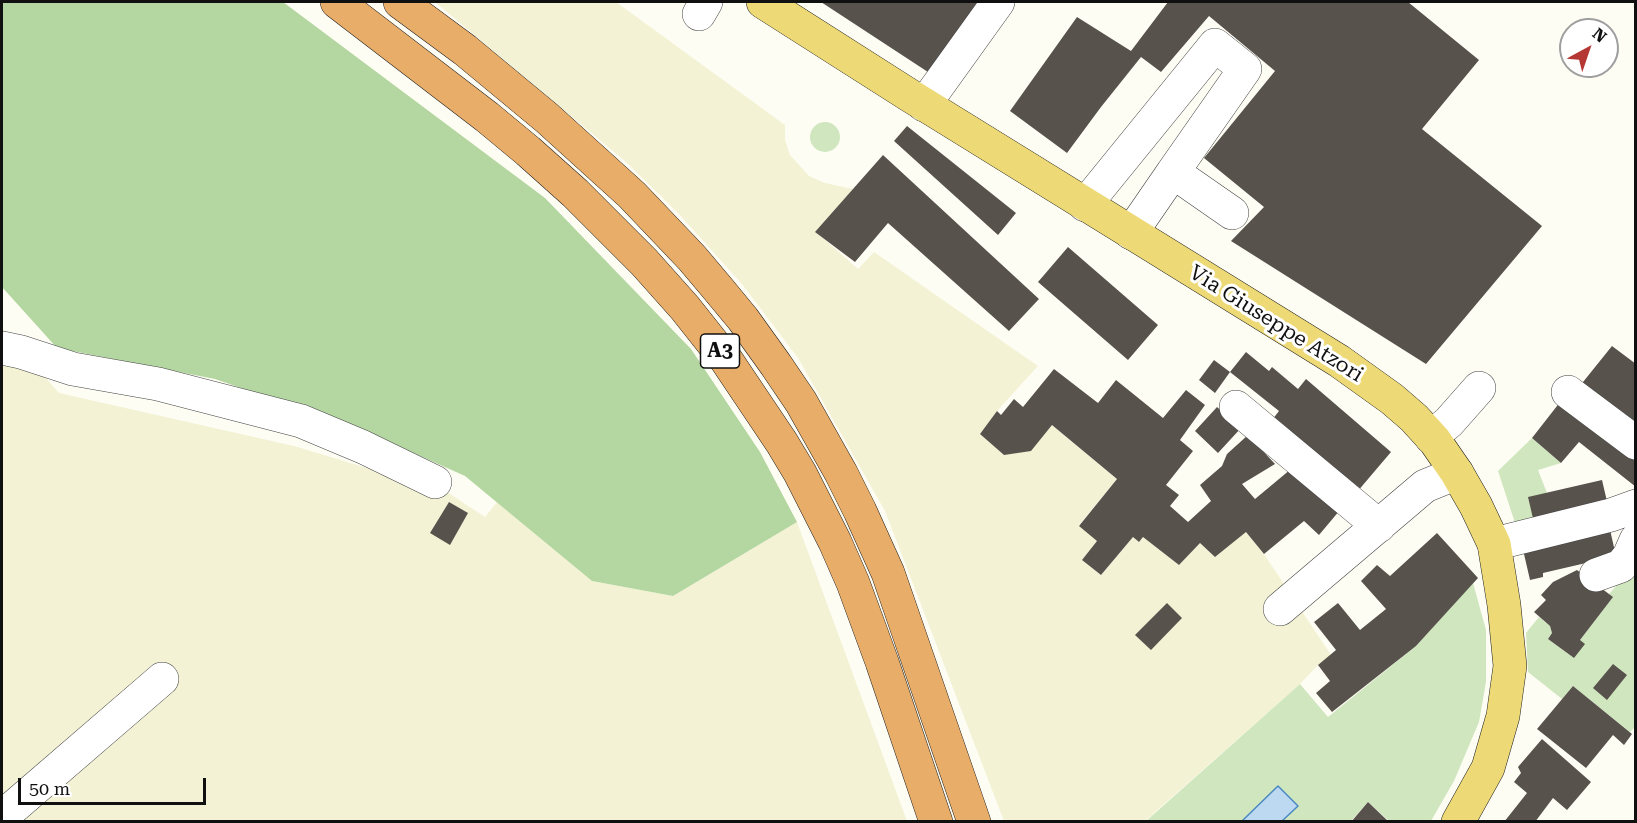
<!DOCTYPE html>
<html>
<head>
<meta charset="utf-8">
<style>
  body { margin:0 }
  #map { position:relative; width:1637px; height:823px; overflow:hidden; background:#fefdf4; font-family:"Roboto Serif",serif }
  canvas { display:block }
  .frame { position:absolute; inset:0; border:3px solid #101010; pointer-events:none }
  .north { position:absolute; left:1559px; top:18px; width:60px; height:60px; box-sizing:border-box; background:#fff; border:2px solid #9f9f9f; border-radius:50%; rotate:40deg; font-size:16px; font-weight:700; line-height:24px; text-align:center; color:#101010 }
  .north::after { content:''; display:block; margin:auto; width:21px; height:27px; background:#b53733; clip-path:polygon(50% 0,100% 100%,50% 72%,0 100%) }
  .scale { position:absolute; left:18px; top:778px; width:188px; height:27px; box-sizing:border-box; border:3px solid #101010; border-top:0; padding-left:8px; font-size:18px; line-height:21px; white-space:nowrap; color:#101010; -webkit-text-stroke:4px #fff; paint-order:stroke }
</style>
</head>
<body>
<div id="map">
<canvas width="1637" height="823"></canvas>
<div class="frame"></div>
<div class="north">N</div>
<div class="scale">50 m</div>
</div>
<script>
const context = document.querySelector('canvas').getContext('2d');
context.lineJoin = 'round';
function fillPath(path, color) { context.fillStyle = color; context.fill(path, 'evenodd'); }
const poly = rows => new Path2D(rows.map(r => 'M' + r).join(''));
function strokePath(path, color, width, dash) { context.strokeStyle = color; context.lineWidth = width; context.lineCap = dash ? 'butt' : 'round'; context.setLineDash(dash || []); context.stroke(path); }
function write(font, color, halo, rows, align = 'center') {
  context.font = font + ' "Roboto Serif",serif'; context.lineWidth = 6; context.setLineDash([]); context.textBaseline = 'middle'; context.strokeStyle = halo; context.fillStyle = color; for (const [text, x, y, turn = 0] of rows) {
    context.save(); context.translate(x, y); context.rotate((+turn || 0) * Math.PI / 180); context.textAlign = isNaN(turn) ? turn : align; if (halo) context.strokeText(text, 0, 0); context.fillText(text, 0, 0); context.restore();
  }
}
fillPath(poly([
  [435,2,616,2,785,125,785,140,790,155,809,176,825,183,853,189,816,232,858,269,874,252,1038,366,997,411,980,434,1004,455,1052,425,1117,479,1079,525,1097,541,1082,560,1101,575,1133,537,1139,542,1143,537,1179,565,1200,543,1215,557,1246,532,1264,554,1331,655,1318,665,1300,684,1145,821,1004,821,885,511,798,358,742,284,679,214,626,162],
  [2,328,59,393,294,446,447,492,485,517,497,502,592,581,673,596,797,522,907,821,2,821]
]), '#f3f2d5');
fillPath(poly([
  '810 137a15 15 0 1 1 30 0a15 15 0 1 1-30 0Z',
  [1532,438,1561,463,1538,470,1547,493,1535,527,1518,532,1498,471],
  [1635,555,1636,726,1630,732,1573,686,1562,699,1528,672,1526,633,1539,617,1550,626,1552,633,1548,639,1574,658,1580,640,1612,597,1609,594,1629,571],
  [1473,583,1486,630,1486,682,1479,722,1454,781,1431,821,1389,821,1368,802,1351,821,1145,822,1300,684,1328,717,1416,646]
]), '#d0e6bf');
fillPath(poly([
  [2,2,283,2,545,198,691,349,760,452,797,522,673,596,592,581,465,476,360,429,215,379,57,348,2,287]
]), '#b4d6a0');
const water = poly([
  [1278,786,1298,806,1282,821,1242,821,1278,786]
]);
fillPath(water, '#bcd9f1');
strokePath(water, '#4988c2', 1.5);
fillPath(poly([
  [821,2,986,2,931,74],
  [1168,2,1408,2,1479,60,1422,129,1542,226,1426,364,1231,241,1264,207,1204,158,1275,71,1209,16,1161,72,1141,57,1101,107,1067,153,1010,111,1077,17,1131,51],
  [907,126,1016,213,998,235,894,141],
  [883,155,1039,299,1009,331,888,223,855,262,815,232],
  [1068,247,1158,325,1128,360,1038,282],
  [1612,346,1636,364,1636,433,1579,387],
  [1246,352,1269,371,1272,367,1298,389,1306,379,1391,452,1357,492,1272,420,1279,411,1230,372,1215,393,1199,380,1214,360,1230,372],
  [1054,369,1098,403,1116,380,1163,418,1186,390,1205,405,1180,440,1193,451,1166,485,1179,495,1170,506,1188,522,1211,501,1200,485,1222,466,1227,454,1248,435,1275,464,1242,484,1255,499,1291,469,1340,510,1319,535,1304,521,1264,554,1246,532,1215,557,1200,543,1179,565,1143,537,1139,542,1133,537,1101,575,1082,560,1097,541,1079,526,1117,479,1052,425,1031,451,1004,455,980,434,997,411,1001,415,1014,399,1023,407],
  [1564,397,1636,455,1636,487,1579,442,1561,463,1532,438],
  [1217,407,1241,428,1218,453,1195,431],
  [1602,480,1609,510,1535,527,1528,497],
  [449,502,468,513,450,545,430,533],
  [1608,521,1616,556,1543,573,1543,577,1530,580,1521,541],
  [1437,533,1478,578,1416,646,1332,712,1316,693,1330,681,1318,665,1336,650,1314,622,1338,603,1360,630,1386,609,1361,581,1377,565,1390,576],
  [1577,570,1613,597,1580,640,1585,644,1574,658,1548,639,1552,633,1550,626,1534,612,1546,600,1541,595,1553,582],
  [1167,603,1182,618,1151,650,1135,635],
  [1613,664,1627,675,1607,700,1593,688],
  [1573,686,1632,734,1624,745,1613,735,1586,768,1537,729],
  [1542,739,1591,782,1567,810,1553,798,1535,822,1504,822,1527,793,1514,782,1521,773,1518,767],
  [1368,802,1389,822,1351,822]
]), '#58524d');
const minor = poly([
  [699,14,706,2],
  [924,105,998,2],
  [1085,205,1215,45,1245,69,1173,172,1232,213],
  [1131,233,1173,172],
  [2,348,21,352,73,369,158,384,301,421,363,447,435,482],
  [1568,392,1636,443],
  [1236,407,1379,526],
  [1431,437,1449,422,1479,388],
  [1494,544,1611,515,1636,506],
  [1596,575,1621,566,1629,556,1636,540],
  [1280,609,1425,486,1457,473],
  [2,817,162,679]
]);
const major = poly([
  [763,2,909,95,1339,361,1392,399,1414,418,1435,441,1457,473,1476,506,1494,544,1504,605,1510,666,1503,716,1488,768,1458,822]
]);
const highway = poly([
  [337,2,487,117,528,151,575,193,644,262,685,308,727,361,782,443,800,473,835,542,853,583,882,662,936,822],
  [400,2,465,50,547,118,632,195,692,258,719,290,743,319,776,365,801,402,841,473,860,511,888,573,974,822]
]);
strokePath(minor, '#434343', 34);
strokePath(major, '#212121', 34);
strokePath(highway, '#212121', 34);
strokePath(minor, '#fff', 33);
strokePath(major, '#edd975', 33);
strokePath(highway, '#e8ad68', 33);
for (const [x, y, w] of [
  [720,351,39]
]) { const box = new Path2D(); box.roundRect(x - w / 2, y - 17, w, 34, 4.5); context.fillStyle = '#fff'; context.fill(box); strokePath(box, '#101010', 1.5); }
write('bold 20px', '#101010', null, [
  ["A3",720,351]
]);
write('21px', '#101010', '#fff', [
  ["Via Giuseppe Atzori",1276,324,32]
]);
</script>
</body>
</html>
